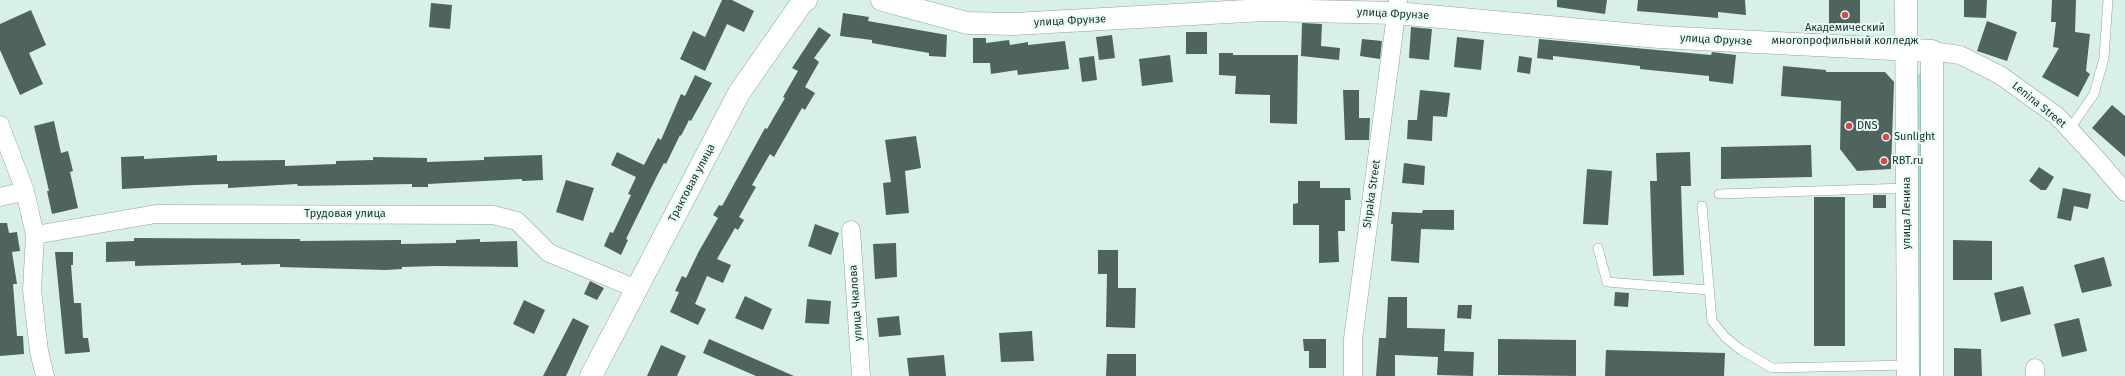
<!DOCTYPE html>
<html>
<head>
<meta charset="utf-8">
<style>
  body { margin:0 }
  canvas { display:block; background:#d9efea }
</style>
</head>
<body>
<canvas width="2125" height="376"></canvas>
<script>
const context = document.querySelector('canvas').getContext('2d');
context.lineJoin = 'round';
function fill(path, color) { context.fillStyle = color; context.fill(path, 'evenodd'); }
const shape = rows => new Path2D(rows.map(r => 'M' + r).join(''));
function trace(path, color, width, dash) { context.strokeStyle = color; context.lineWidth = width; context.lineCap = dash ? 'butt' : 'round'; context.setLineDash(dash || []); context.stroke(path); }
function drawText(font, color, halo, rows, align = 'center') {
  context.font = font + ' "Fira Sans",sans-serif'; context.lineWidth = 4; context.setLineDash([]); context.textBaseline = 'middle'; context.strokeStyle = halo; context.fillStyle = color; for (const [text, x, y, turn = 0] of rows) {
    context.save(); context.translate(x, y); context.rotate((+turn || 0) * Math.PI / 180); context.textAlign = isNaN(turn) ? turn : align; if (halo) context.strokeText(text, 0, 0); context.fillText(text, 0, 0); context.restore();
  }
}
const green = shape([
  [1917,74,1921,74,1925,376,1916,376]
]);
const building = shape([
  [722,0,732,0,754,11,744,32,727,24,705,71,680,59,693,31,705,37],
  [1557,0,1607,0,1605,14,1557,7],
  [1638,0,1745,0,1746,15,1718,12,1718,18,1637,11],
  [1829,0,1860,0,1860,29,1829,29],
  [1964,0,1987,0,1986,18,1964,17],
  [2052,0,2076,0,2075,32,2090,34,2086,71,2090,74,2078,97,2042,77,2059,48,2053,47,2056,22,2051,22],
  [431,3,452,5,450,29,429,27],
  [31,10,46,45,29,53,43,84,20,95,0,50,0,24],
  [843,13,869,17,868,21,947,35,946,57,929,56,929,53,872,43,872,40,840,36],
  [1987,21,2017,32,2007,61,1977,51],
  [1302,23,1322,24,1321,46,1340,48,1339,60,1301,56],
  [819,27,831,35,814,58,819,62,805,87,815,93,805,110,802,108,774,157,770,154,752,185,756,187,739,217,744,220,738,230,735,228,717,259,731,265,723,283,707,276,695,304,706,309,698,325,670,312,679,292,675,291,682,276,686,278,699,251,718,218,713,215,719,205,722,206,765,128,767,129,785,98,783,97,798,71,792,68],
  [1411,27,1432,29,1429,60,1409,58],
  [1186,32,1207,32,1207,54,1186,54],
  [1112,35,1115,58,1099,60,1096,37],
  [1457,37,1484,40,1481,70,1454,67],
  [973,38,986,38,986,43,1009,40,1010,45,1028,42,1028,45,1065,41,1069,69,1018,75,1017,70,991,74,990,63,973,63],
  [1362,39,1382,41,1380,59,1360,56],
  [1539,39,1711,55,1712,52,1736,55,1733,84,1709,81,1709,76,1640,69,1640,66,1553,56,1553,60,1537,58],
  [1219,53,1233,53,1233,55,1298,55,1297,124,1270,123,1270,95,1235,94,1236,76,1219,75],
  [1170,55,1173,82,1142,86,1139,59],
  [1094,56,1097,80,1082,82,1079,58],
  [1519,56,1532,58,1530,74,1517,72],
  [1783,66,1826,70,1826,72,1885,72,1894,82,1891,169,1857,171,1840,149,1841,101,1781,96],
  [695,75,712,83,691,121,689,120,681,136,680,135,666,164,664,163,657,176,626,239,628,240,621,255,604,246,610,232,613,233,631,195,628,194,636,177,611,165,617,152,644,165,658,138,661,140,681,94,685,96],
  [1343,90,1359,90,1359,118,1370,118,1369,140,1345,140],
  [1420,90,1450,93,1447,117,1433,116,1432,141,1407,139,1408,120,1417,120],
  [2112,105,2125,116,2125,157,2092,128],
  [54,121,61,153,68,151,73,171,70,172,78,208,52,214,47,191,49,191,34,126],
  [916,136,921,168,905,171,909,213,886,215,883,183,891,182,885,140],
  [1811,145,1812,177,1721,179,1721,147],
  [1690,152,1691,186,1681,186,1684,275,1653,276,1650,181,1657,181,1656,153],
  [217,155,217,161,285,160,285,166,336,164,336,161,373,160,373,157,427,158,427,162,484,160,484,157,542,155,543,180,522,181,522,179,428,184,428,187,412,187,412,184,298,186,297,184,228,188,228,184,194,185,122,189,121,157,144,156,144,159],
  [1404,163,1425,166,1424,185,1402,183],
  [2039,167,2054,177,2046,190,2041,190,2029,181],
  [1587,169,1612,171,1608,225,1583,224],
  [566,180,594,188,583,221,556,212],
  [1298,181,1320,181,1320,188,1350,188,1351,200,1345,200,1345,231,1338,231,1339,262,1319,263,1319,225,1293,225,1293,204,1298,203],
  [2063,188,2091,194,2088,209,2074,206,2071,221,2057,218],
  [1873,195,1886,195,1886,208,1873,208],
  [1814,197,1845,197,1845,346,1814,346],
  [1423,210,1454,210,1454,230,1421,229,1419,263,1391,261,1393,224,1391,224,1392,212,1422,213],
  [0,223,7,223,9,233,17,232,20,251,12,252,17,284,13,284,17,336,23,336,24,354,0,356],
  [815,224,839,233,831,255,808,246],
  [134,238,300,239,300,241,401,240,401,244,456,243,456,240,480,239,480,242,517,241,518,267,436,266,402,267,402,269,385,270,280,267,280,264,241,265,241,263,135,266,135,261,106,262,106,242,134,241],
  [1953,240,1992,241,1992,280,1953,280],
  [896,243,897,277,875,279,873,244],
  [1098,250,1118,250,1118,288,1136,288,1135,328,1106,327,1107,274,1098,274],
  [55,252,73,252,73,265,71,265,74,303,81,303,83,338,88,338,90,352,65,354],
  [2104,257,2112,286,2082,293,2074,265],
  [590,281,604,288,597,300,584,294],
  [2023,286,2031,314,2001,322,1994,293],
  [1615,292,1629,293,1628,307,1614,306],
  [745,296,772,309,763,330,735,318],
  [1388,297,1407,297,1407,328,1445,329,1444,351,1474,352,1473,376,1437,375,1438,357,1395,355,1395,376,1376,376,1379,338,1386,338],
  [807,299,831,301,829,324,805,323],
  [524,300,545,310,534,334,513,324],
  [1458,305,1472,305,1471,319,1457,318],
  [899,316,901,335,879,337,877,318],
  [573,318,589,326,566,376,543,376],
  [2079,318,2087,351,2062,357,2054,324],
  [1032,331,1034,361,1001,362,999,333],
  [709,339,794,376,756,376,703,353],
  [1303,339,1326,339,1326,368,1309,368,1309,351,1304,351],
  [1498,339,1576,340,1576,376,1498,375],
  [661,345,686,356,677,376,647,376],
  [1954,348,1981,349,1982,376,1954,376],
  [1606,350,1725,353,1724,376,1605,376],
  [1107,354,1136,354,1136,376,1106,376],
  [944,355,946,376,909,376,907,358]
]);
const lane = shape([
  [2069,130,2094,94,2104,58,2108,0],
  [1719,194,1907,188],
  [1702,206,1712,321,1725,337,1741,350,1772,368,1908,365],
  [1598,248,1607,282,1709,290]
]);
const street = shape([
  [1932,51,1960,55,2000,75,2057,116,2095,157,2125,192],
  [0,125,25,191,35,235,32,290,39,351,45,376],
  [0,197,25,191],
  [851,230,861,376],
  [35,235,156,214,493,215,517,221,549,253,637,289],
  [2035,368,2035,376],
  [1353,376,1353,339,1398,0]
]);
const secondary = shape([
  [882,0,967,23,1014,24,1264,10,1396,13,1659,37,1932,51,1932,376],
  [1906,0,1908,376],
  [591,376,739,93,801,4,806,0]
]);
const markers = [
  [1845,15,4,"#d64746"],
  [1849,126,4,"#d64746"],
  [1886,137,4,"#d64746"],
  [1884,161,4,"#d64746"]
];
const streetNames = [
  ["улица Фрунзе",1393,14,3],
  ["улица Фрунзе",1070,21,-3],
  ["улица Фрунзе",1716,40,3],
  ["Lenina Street",2039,105,39],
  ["Трактовая улица",692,183,-62],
  ["Shpaka Street",1372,194,-82],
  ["улица Ленина",1907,213,-90],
  ["Трудовая улица",345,214],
  ["улица Чкалова",856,303,-94]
];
const poiNames = [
  ["Академический",1845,28,"center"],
  ["многопрофильный колледж",1845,41,"center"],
  ["DNS",1857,126],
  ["Sunlight",1894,137],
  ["RBT.ru",1892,161]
];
fill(green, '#9ee1d4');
fill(building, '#50645f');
trace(lane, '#8fa4a0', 10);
trace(street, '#8fa4a0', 19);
trace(secondary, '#8fa4a0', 23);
trace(lane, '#fff', 9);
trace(street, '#fff', 18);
trace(secondary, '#fff', 22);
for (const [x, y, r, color] of markers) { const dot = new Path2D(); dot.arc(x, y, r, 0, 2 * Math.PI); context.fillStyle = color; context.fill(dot); trace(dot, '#e6fdf8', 1.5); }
drawText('11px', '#29312f', '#e6fdf8', streetNames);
drawText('11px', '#29312f', '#e6fdf8', poiNames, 'left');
</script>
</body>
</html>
